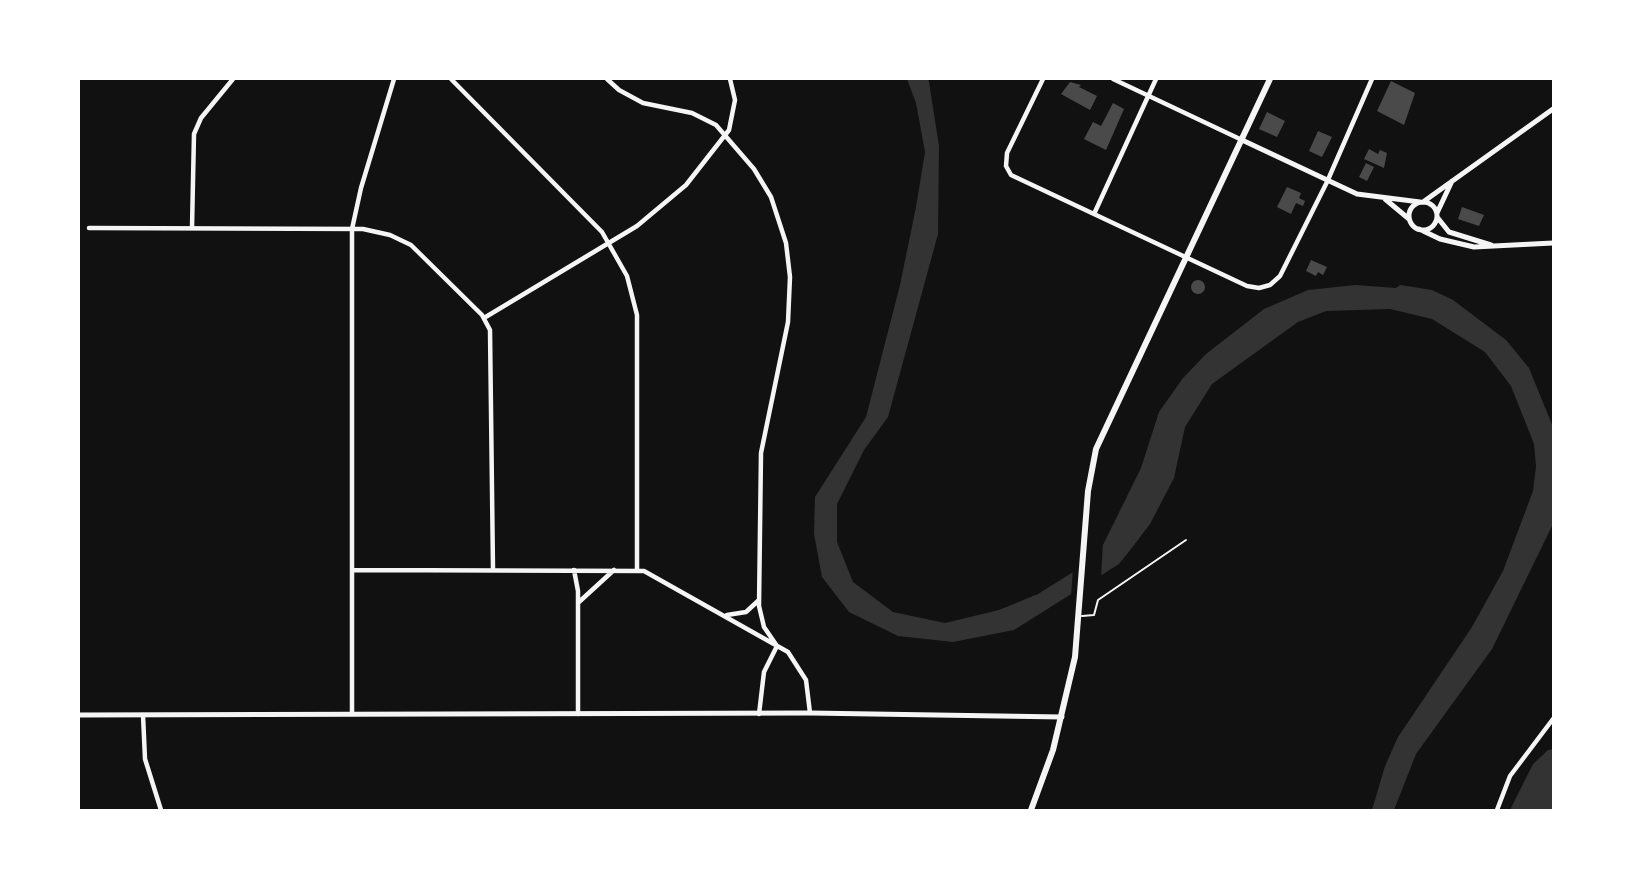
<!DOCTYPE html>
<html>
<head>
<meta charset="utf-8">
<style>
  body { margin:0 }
  #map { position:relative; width:1632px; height:889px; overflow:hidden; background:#111; font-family:Montserrat,sans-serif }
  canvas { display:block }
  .frame { position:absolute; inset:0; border:80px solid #fff; pointer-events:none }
</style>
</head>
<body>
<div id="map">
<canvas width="1632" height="889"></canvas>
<div class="frame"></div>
</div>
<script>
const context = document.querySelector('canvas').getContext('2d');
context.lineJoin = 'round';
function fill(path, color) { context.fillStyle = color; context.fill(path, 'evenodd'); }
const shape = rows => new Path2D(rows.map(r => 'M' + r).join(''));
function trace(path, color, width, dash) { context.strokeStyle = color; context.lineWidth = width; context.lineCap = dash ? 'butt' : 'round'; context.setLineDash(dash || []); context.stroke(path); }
const water = shape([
  [907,79,928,79,929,82,939,146,938,234,888,417,864,450,837,504,837,542,853,582,893,612,945,623,999,610,1038,594,1097,557,1141,468,1159,412,1183,378,1206,354,1264,309,1308,290,1355,285,1396,288,1400,285,1432,290,1453,300,1506,340,1529,368,1553,427,1553,524,1492,649,1416,754,1394,810,1372,810,1385,766,1398,737,1472,627,1503,571,1533,491,1536,466,1534,444,1511,386,1485,352,1432,319,1390,309,1326,311,1298,322,1212,384,1185,427,1174,478,1150,524,1131,549,1119,564,1014,630,953,642,898,636,849,612,822,577,814,534,815,497,866,417,900,285,916,207,925,152,916,103],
  [1553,749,1553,810,1510,810,1533,764,1548,750]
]);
const pier = shape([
  [1103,541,1101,579,1071,596,1073,568,1094,554]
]);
const building = shape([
  [1391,81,1415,93,1404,125,1377,111],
  [1070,82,1081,85,1079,87,1097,96,1090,110,1061,94],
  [1113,103,1124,109,1106,150,1084,139,1093,122,1101,126],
  [1267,112,1285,121,1277,137,1259,129],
  [1318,131,1332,137,1322,157,1309,151],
  [1369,149,1378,154,1380,150,1387,153,1384,168,1364,159],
  [1366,163,1374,167,1367,181,1359,177],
  [1287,187,1301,193,1299,198,1305,201,1303,206,1296,203,1291,214,1277,207],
  [1462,207,1484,215,1479,226,1458,219],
  [1311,260,1327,267,1323,275,1318,272,1316,276,1306,271],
  '1191 287a7 7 0 1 1 14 0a7 7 0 1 1-14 0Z'
]);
const service = shape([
  [1082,616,1094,615,1098,600,1186,540]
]);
const minor = shape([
  [451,79,602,232,627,276,637,315,637,570],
  [607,79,619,90,643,103,692,113,716,125,754,169,771,197,786,243,790,277,788,322,761,453,759,606,764,627,777,646,764,672,759,714],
  [1043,79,1007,153,1006,166,1011,175,1247,286,1259,288,1270,285,1280,276,1327,182,1372,79],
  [1113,79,1242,140],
  [1094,214,1156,79],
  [89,228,363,229,390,235,411,245,482,315,490,330,493,570],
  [192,228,194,134,201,118,233,79],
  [484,318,637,226,686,185,729,130,735,100,730,79],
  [354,570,644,571,788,652,806,680,810,713],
  [574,570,578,591,578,714],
  [579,602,614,570],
  [727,615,746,612,759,600],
  [352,714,352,229,361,188,394,79],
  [143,715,145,759,161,810],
  [1497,810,1510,776,1553,719]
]);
const tertiary = shape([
  [1242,140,1357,194,1420,202],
  [1385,199,1409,219],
  '1409 216a14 14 0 1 1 28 0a14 14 0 1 1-28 0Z',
  [1423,202,1553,109],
  [1437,213,1452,181],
  [1437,217,1449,232,1491,245],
  [1419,229,1440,239,1474,247,1553,243],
  [79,715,810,713,1062,717]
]);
const secondary = shape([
  [1031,810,1053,750,1075,657,1088,491,1096,449,1270,79]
]);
fill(water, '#333');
fill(pier, '#111');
fill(building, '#4a4a4a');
trace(service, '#f5f5f5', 2);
trace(minor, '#f5f5f5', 4.5);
trace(tertiary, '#f5f5f5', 5);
trace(secondary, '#f5f5f5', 6);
</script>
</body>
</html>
